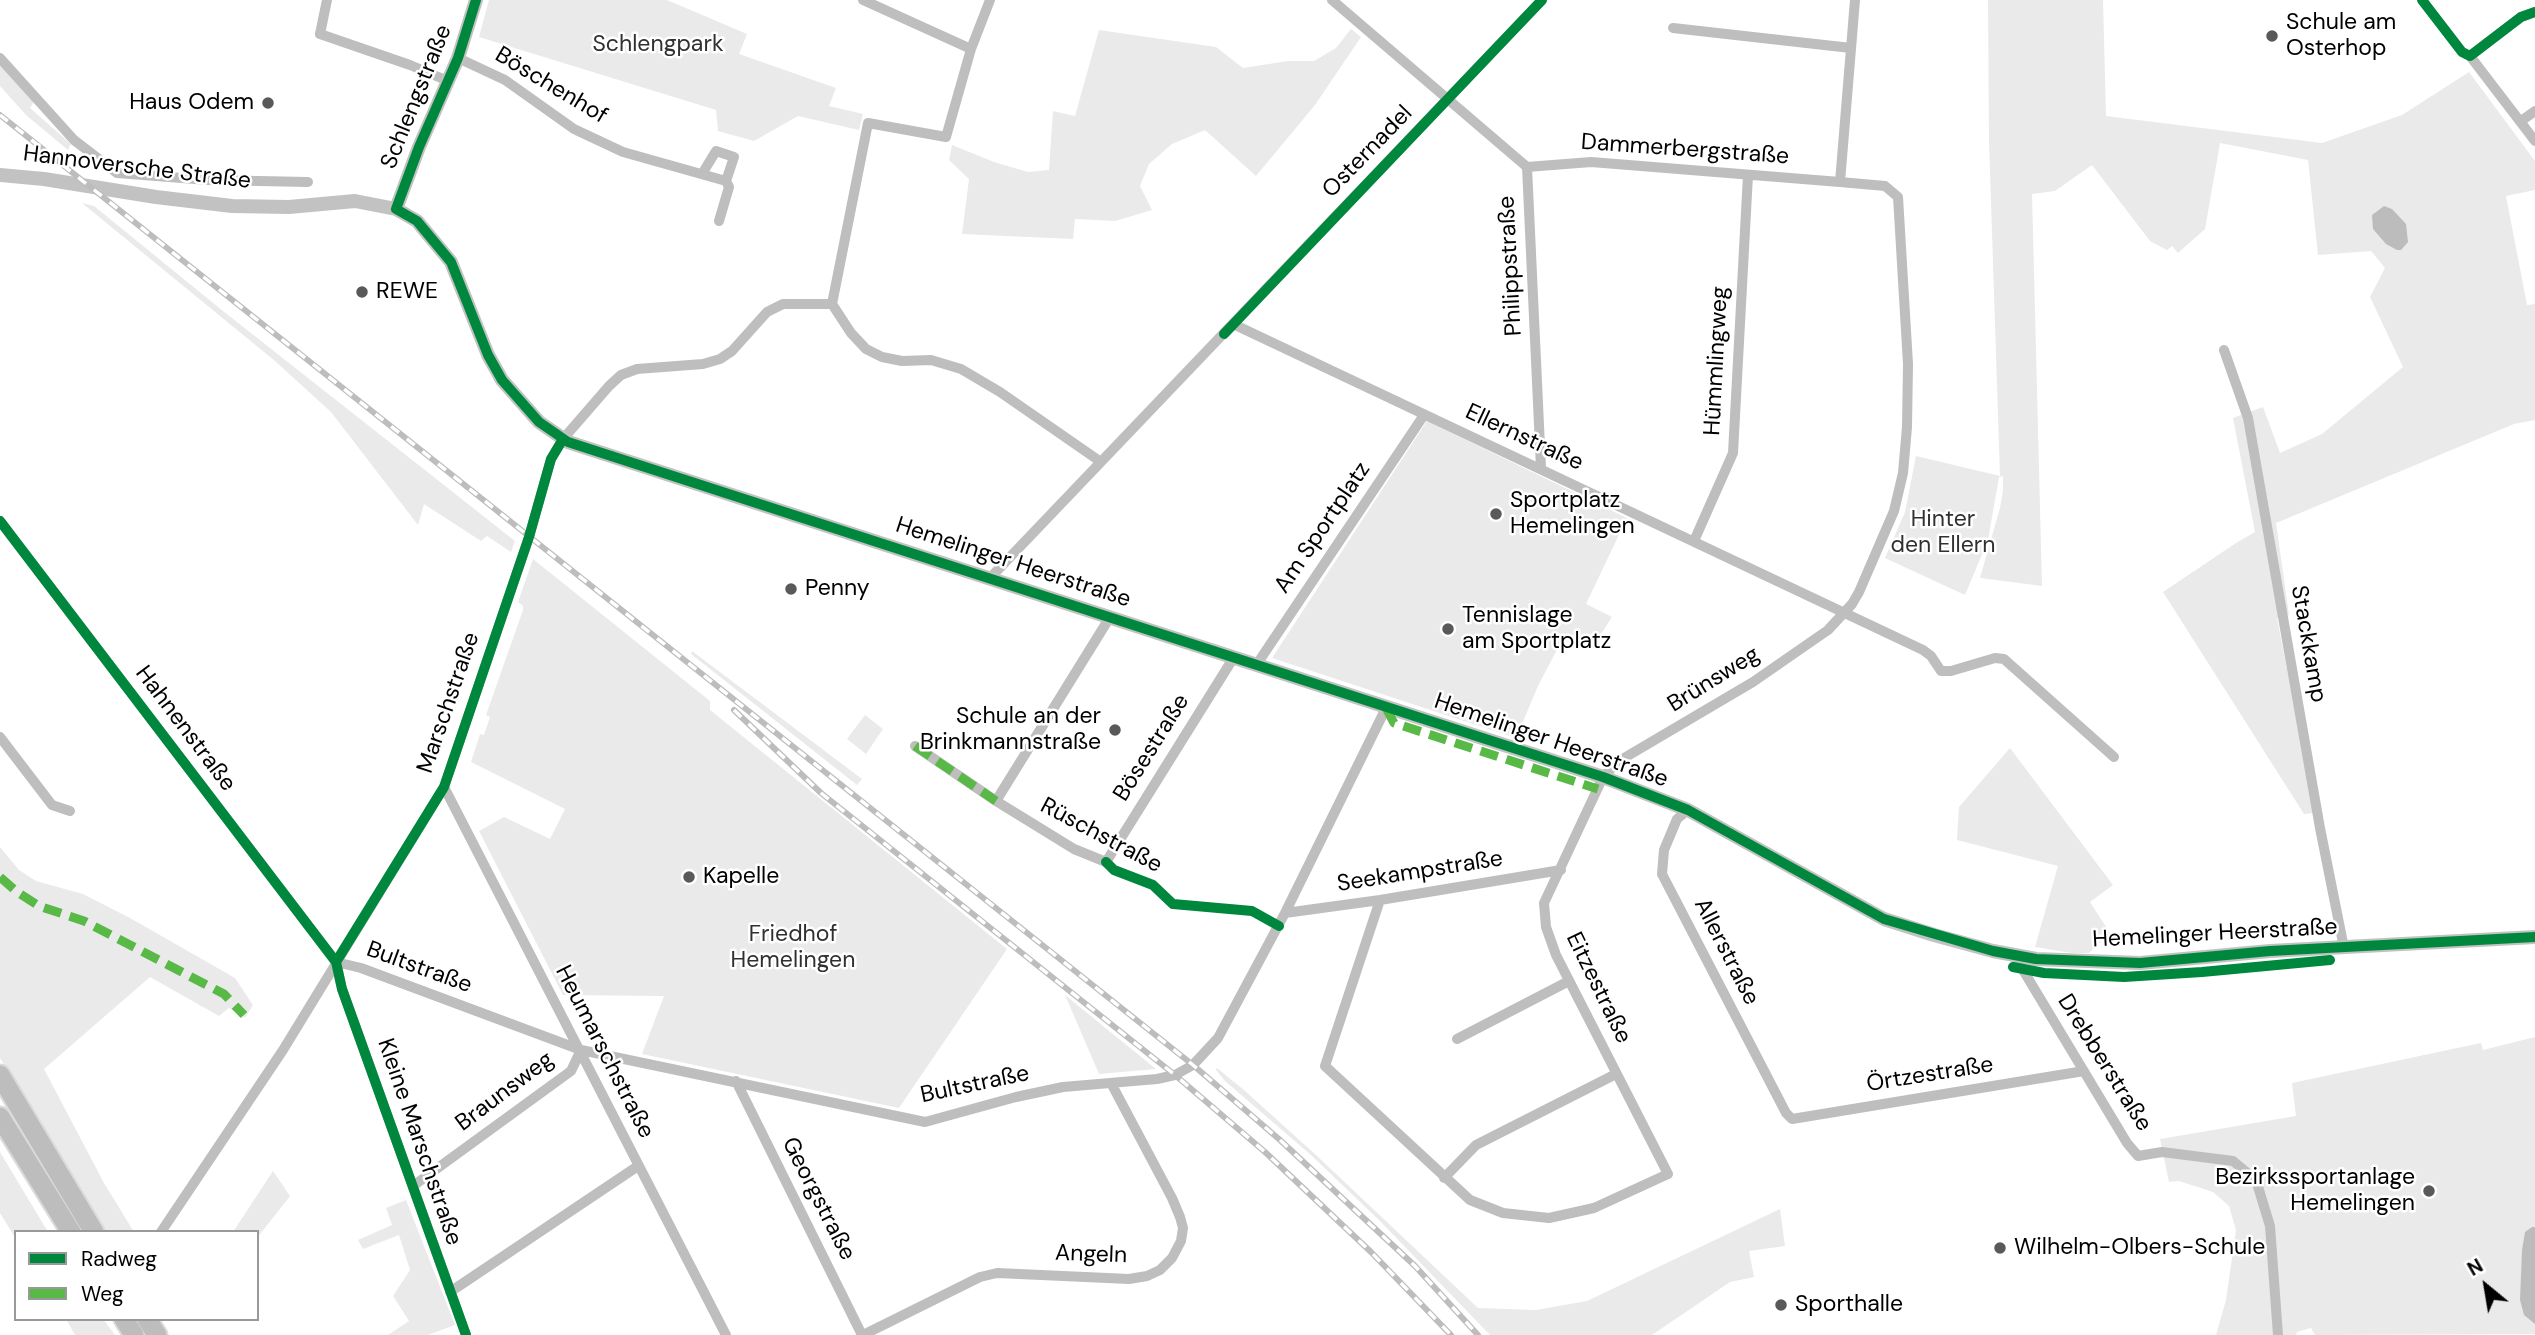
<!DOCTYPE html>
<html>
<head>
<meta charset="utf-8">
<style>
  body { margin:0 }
  #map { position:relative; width:2535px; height:1335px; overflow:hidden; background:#fff; font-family:"DM Sans",sans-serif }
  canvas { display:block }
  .legend { position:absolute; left:14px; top:1230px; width:245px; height:91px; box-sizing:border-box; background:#fff; border:2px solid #999; margin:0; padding:9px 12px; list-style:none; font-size:21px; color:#000 }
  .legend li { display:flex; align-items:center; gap:14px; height:35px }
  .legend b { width:35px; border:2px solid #999 }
  .north { position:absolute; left:2451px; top:1251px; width:70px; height:70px; -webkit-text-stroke:5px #fff; paint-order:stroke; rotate:330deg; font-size:19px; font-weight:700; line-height:28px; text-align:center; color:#000 }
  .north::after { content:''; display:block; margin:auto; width:24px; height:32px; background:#000; clip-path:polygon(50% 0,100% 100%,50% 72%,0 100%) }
</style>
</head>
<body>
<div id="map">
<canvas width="2535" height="1335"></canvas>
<ul class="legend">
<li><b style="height:9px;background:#00873e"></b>Radweg</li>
<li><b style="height:9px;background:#58b947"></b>Weg</li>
</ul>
<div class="north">N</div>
</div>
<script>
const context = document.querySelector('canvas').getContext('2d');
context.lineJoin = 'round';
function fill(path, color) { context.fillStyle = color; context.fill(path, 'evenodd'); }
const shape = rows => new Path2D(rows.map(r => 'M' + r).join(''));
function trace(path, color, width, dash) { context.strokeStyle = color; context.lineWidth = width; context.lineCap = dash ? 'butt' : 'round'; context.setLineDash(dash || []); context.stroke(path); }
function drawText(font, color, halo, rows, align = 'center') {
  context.font = font + ' "DM Sans",sans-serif'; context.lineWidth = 5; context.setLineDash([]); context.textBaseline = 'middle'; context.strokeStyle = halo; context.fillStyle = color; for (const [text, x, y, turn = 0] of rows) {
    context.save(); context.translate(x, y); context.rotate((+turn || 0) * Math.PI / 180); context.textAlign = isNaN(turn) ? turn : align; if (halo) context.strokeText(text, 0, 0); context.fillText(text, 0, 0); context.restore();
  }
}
const green = shape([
  [489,0,667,0,747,34,739,54,836,88,829,106,863,114,859,130,798,116,754,141,718,131,716,110,479,37],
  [1988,0,2103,0,2106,116,2322,143,2402,115,2469,72,2535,161,2535,190,2506,196,2527,305,2535,304,2535,420,2514,424,2276,523,2289,615,2277,618,2315,813,2304,814,2163,592,2236,543,2255,532,2233,418,2263,407,2280,453,2322,434,2403,367,2370,297,2385,268,2371,251,2318,255,2308,160,2220,143,2205,229,2178,253,2172,246,2167,250,2150,241,2092,165,2055,191,2032,194,2042,586,1980,578,2000,508,2003,491,2003,476,1999,477,1988,540,1965,595,1885,558,1905,512,1916,456,2000,476,1989,141],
  [1351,29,1361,37,1315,105,1256,176,1205,130,1172,144,1149,164,1140,186,1152,210,1115,221,1075,219,1073,239,962,234,969,179,949,160,952,145,994,162,1028,172,1049,170,1053,111,1075,116,1099,30,1216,47,1243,68,1288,61,1314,61,1336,48],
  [0,63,34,102,30,108,71,144,68,150,26,115,0,86],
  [82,203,94,206,223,311,515,541,511,552,487,536,481,541,424,504,418,525,331,412,275,361],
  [1427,421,1627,518,1586,604,1612,617,1592,648,1562,640,1538,686,1516,738,1272,658],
  [533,559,710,701,710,710,1007,949,899,1108,642,1054,664,996,563,995,479,831,504,817,550,839,565,809,471,762,480,734,484,735,490,717,486,715,523,610,523,606,518,602],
  [692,651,862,779,857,785,691,654],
  [865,715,883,729,866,754,847,739],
  [2010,748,2113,885,2090,902,2110,933,2089,953,2072,953,2035,947,2058,866,1957,840,1959,807],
  [0,847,19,870,36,881,83,894,130,918,235,978,253,1005,245,1018,229,1008,219,1016,150,977,44,1069,104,1183,134,1232,106,1232,0,1058],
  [1065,995,1156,1069,1099,1074],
  [2535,1037,2535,1334,2315,1335,2311,1328,2297,1332,2296,1335,2216,1335,2226,1300,2236,1230,2229,1206,2213,1192,2179,1181,2169,1182,2160,1139,2296,1116,2292,1083,2481,1043,2483,1050],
  [1217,1068,1244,1090,1317,1156,1478,1308,1536,1310,1587,1301,1780,1209,1785,1246,1749,1251,1754,1277,1730,1282,1652,1335,1490,1335,1380,1221,1311,1155,1225,1081,1216,1070],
  [0,1152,48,1232,16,1232,16,1239,0,1213],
  [273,1171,290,1196,257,1238,257,1232,233,1232],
  [406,1200,455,1325,428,1335,388,1335,409,1321,393,1296,410,1270,399,1235,363,1249,358,1240,392,1225,386,1208],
  [66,1319,103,1319,115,1335,75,1335]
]);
const water = shape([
  [2384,206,2392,209,2406,224,2408,242,2401,250,2397,250,2386,244,2373,229,2372,215],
  [2532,1227,2535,1227,2535,1324,2524,1315,2520,1300,2522,1250,2525,1232]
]);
const street = shape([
  [327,0,320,34,410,65,448,81],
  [863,0,971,49],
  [1332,0,1527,167,1541,468],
  [2535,12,2521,17,2470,56,2535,141],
  [1673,28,1851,48],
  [0,58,74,140,117,173,208,180,308,182],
  [458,58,505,80,574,129,623,152,726,181,734,157,716,151,702,174],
  [2521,121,2535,111],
  [1527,167,1591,162,1840,182],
  [719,221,729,187,726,181],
  [832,304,868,123,946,137,971,49,990,0],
  [832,304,851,333,866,349,882,357,902,361,931,360,961,369,1000,392,1101,462],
  [1233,324,1923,650,1931,656,1941,671,1951,671,1995,658,2004,659,2114,757],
  [2224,350,2248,418,2320,828,2344,948],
  [0,521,336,962,342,989,466,1335],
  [1694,541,1733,453,1748,175],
  [991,577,1542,0],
  [1257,664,1424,415],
  [0,737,52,805,70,811],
  [915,746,996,801,1074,849,1106,862,1234,657],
  [444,787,726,1335],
  [996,801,1110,617],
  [1688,810,1677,819,1664,850,1662,874,1786,1113,1792,1119,2084,1071],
  [1380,900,1325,1066,1470,1200,1503,1213,1549,1218,1594,1208,1668,1174,1556,955,1546,927,1544,903,1603,777,1619,761,1753,682,1828,630,1852,604,1859,592,1894,511,1903,473,1907,427,1908,364,1898,197,1885,186,1840,182,1855,0],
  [1285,913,1380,900,1561,870],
  [2014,955,2127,1143,2138,1156,2162,1152,2233,1161,2256,1180,2270,1226,2278,1335],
  [336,962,361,968,581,1050,925,1122,1016,1097,1063,1087,1157,1079,1175,1075,1193,1065,1218,1038,1285,913,1386,708],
  [1457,1039,1569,981],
  [736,1081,862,1335],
  [1444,1178,1476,1145,1616,1074],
  [413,1186,571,1071,581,1050],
  [161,1232,283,1050,444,787,529,537,551,459,563,439,609,386,621,375,637,369,703,364,720,359,732,351,767,312,783,304,832,304],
  [450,1292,638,1166],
  [863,1335,980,1277,997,1273,1129,1279,1147,1276,1160,1270,1172,1258,1181,1241,1183,1228,1180,1217,1172,1198,1111,1083]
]);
const secondary = shape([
  [0,175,44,179,156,197,232,206,289,207,355,201,396,209,417,221,451,262,488,355,502,380,539,422,568,442,1603,777,1688,810,1884,919,1934,935,1993,951,2036,959,2140,963,2270,951,2535,937],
  [396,209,419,147,458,58,476,0]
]);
const highway = shape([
  [0,1075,94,1232],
  [0,1117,71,1232],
  [124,1319,134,1335],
  [147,1319,157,1335]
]);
const rail = shape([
  [0,115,1193,1065,1280,1140,1415,1266,1478,1335],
  [734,710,821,793,1175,1075,1265,1152,1371,1252,1451,1335]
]);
const quiet = shape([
  [1386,708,1394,723,1598,789],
  [915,746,996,801],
  [0,877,17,892,39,906,84,921,224,994,244,1015]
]);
const cycleway = shape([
  [476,0,458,58,419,147,396,209,417,221,451,262,488,355,502,380,539,422,568,442,1603,777,1688,810,1884,919,1993,951,2036,959,2140,963,2270,951,2535,937],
  [2422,0,2462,52,2470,56,2521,17,2535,12],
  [1224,334,1542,0],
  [0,521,336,962,342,989,466,1335],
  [1106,862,1114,870,1153,885,1173,904,1252,911,1279,926],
  [336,962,444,787,529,537,551,459,563,439],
  [2013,967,2044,973,2124,977,2202,972,2330,960]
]);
const markers = [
  [2272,36,7,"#595959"],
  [268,103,7,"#595959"],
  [362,292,7,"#595959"],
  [1496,514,7,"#595959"],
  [791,589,7,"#595959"],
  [1448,629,7,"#595959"],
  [1115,730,7,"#595959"],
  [689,877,7,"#595959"],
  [2429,1191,7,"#595959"],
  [2000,1248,7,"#595959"],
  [1781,1305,7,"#595959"]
];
const poiNames = [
  ["Schule am",2286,23],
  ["Osterhop",2286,49],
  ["Haus Odem",254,103,"right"],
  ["REWE",376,292],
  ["Sportplatz",1510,501],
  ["Hemelingen",1510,527],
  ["Penny",805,589],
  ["Tennislage",1462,616],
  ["am Sportplatz",1462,642],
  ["Schule an der",1101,717,"right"],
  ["Brinkmannstraße",1101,743,"right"],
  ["Kapelle",703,877],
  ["Bezirkssportanlage",2415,1178,"right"],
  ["Hemelingen",2415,1204,"right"],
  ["Wilhelm-Olbers-Schule",2014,1248],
  ["Sporthalle",1795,1305]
];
const parkNames = [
  ["Schlengpark",658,45],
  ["Hinter",1943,520],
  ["den Ellern",1943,546],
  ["Friedhof",793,935],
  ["Hemelingen",793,961]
];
const streetNames = [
  ["Böschenhof",551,86,31],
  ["Schlengstraße",417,97,-68],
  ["Dammerbergstraße",1685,150,4],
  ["Osternadel",1368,152,-46],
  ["Hannoversche Straße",137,168,7],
  ["Philippstraße",1511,266,-93],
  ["Hümmlingweg",1717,361,-87],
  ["Ellernstraße",1524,438,25],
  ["Am Sportplatz",1323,528,-56],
  ["Hemelinger Heerstraße",1013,563,18],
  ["Stackkamp",2308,644,80],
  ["Brünsweg",1714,680,-32],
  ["Marschstraße",449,703,-71],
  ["Hahnenstraße",185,729,53],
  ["Hemelinger Heerstraße",1551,741,19],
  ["Bösestraße",1152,748,-58],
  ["Rüschstraße",1101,836,28],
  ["Seekampstraße",1420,872,-9],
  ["Hemelinger Heerstraße",2215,934,-3],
  ["Allerstraße",1726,952,63],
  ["Bultstraße",419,968,20],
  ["Eitzestraße",1598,988,64],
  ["Heumarschstraße",604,1052,63],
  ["Drebberstraße",2104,1063,58],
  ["Örtzestraße",1930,1075,-9],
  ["Bultstraße",975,1085,-12],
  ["Braunsweg",505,1092,-37],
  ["Kleine Marschstraße",419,1142,71],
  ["Georgstraße",818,1199,63],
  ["Angeln",1091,1255,2]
];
fill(green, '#eaeaea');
fill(water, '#bcbcbc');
trace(highway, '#dbdbdb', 23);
trace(street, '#bebebe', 10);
trace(secondary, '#c2c2c2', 14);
trace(highway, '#bdbdbd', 19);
trace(rail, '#bdbdbd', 6);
trace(rail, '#fff', 3.5, [10]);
trace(quiet, '#58b947', 9, [18, 9]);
trace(cycleway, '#00873e', 10);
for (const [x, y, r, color] of markers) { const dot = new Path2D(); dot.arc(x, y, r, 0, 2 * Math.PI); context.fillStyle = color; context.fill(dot); trace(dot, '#fff', 2.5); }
drawText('23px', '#000', '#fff', poiNames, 'left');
drawText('23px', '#303030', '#fff', parkNames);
drawText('23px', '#000', '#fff', streetNames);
</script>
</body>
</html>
